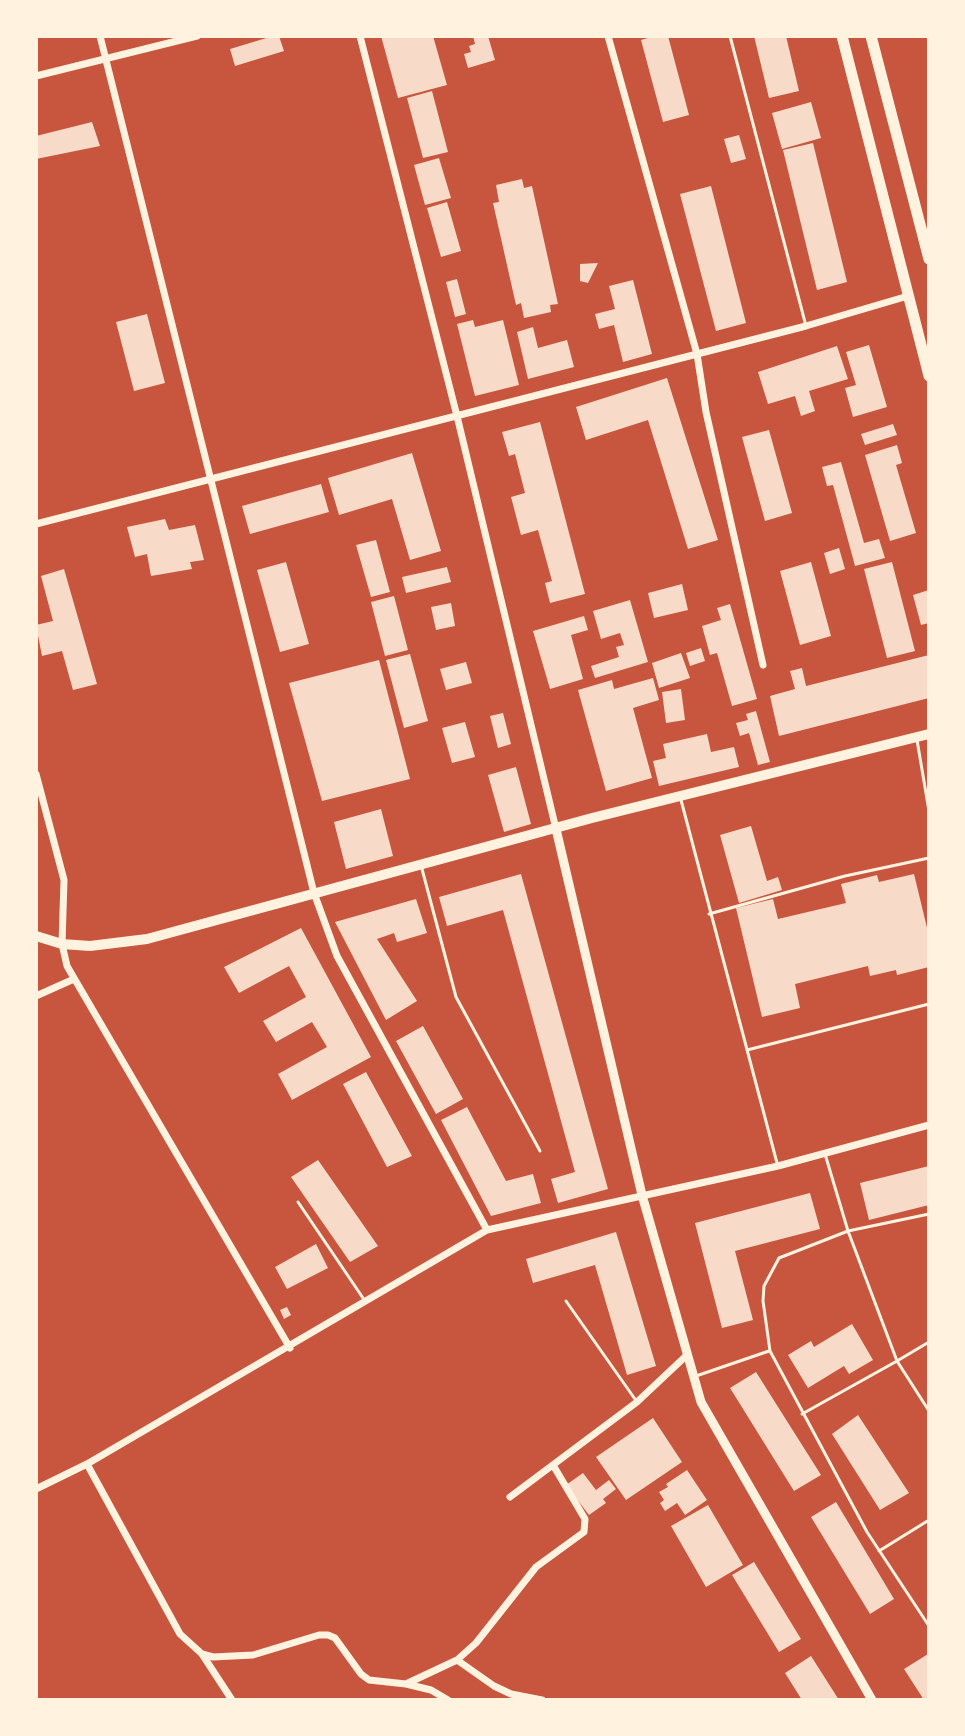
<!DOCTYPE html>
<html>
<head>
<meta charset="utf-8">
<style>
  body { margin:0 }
  #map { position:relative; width:965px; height:1736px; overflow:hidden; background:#c8553d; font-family:Raleway,sans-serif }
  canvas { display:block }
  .frame { position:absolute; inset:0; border:38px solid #fff3e0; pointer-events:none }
</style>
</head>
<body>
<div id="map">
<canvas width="965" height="1736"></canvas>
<div class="frame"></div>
</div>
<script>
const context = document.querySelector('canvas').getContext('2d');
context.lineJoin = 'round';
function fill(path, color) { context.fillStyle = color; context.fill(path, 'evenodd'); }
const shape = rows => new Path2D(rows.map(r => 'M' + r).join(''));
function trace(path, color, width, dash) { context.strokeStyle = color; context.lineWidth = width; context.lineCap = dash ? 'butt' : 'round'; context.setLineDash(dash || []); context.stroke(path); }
const building = shape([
  [273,36,279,36,284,51,235,66,230,49],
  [381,36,433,36,447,85,398,98],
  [473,36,488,36,495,60,468,68,464,54,471,52,469,46,475,44],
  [655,36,668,36,689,115,663,122,641,40],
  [754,36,786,36,799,91,769,98],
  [432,91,448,152,423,158,407,98],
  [811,102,821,138,782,149,772,113],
  [92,122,100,146,36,159,36,136],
  [739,135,746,159,731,163,724,139],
  [813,143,847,282,817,290,783,150],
  [439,158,451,198,425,205,414,165],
  [522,179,524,188,532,186,558,304,550,305,551,312,524,318,521,303,516,305,493,203,499,202,496,185],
  [711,186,746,323,716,331,680,194],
  [447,202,461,251,441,257,427,208],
  [598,263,588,283,580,281,580,264],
  [457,279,466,314,455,317,446,282],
  [633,280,652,354,623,362,614,325,599,329,595,314,615,309,609,286],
  [147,314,165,383,134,391,116,322],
  [473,320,475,327,503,320,519,385,475,396,457,324],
  [533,327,538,348,567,340,574,367,528,379,517,332],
  [869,345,887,407,853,417,845,388,856,385,846,352],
  [837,346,848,379,809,391,815,411,801,416,795,396,768,404,758,372],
  [667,378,718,540,688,549,648,420,586,440,576,407],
  [540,422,585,594,550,603,545,583,552,581,538,530,521,535,511,497,525,493,515,454,509,456,502,432],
  [893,424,897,435,865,445,861,434],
  [769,430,792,513,765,521,742,437],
  [897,445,902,463,896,465,916,533,890,541,865,455],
  [412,453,441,551,410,560,392,499,339,515,328,478],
  [841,462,864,543,879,539,885,558,855,566,833,485,827,486,822,467],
  [321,484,329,512,250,534,242,506],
  [165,519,169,530,195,525,204,560,190,562,192,569,151,576,147,554,135,557,127,527],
  [376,540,390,592,371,597,356,545],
  [839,548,845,569,830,574,824,553],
  [286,562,309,644,280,652,257,570],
  [811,562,831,636,800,645,780,571],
  [892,562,915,651,887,658,864,569],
  [447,567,451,582,406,593,402,577],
  [64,569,97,684,73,690,62,651,42,656,36,625,53,621,41,576],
  [682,584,688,610,654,618,648,593],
  [929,590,929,623,921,625,913,595],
  [394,596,408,650,385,656,371,602],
  [630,600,648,662,595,678,591,666,619,657,616,647,624,645,620,633,601,639,593,611],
  [451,603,455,626,436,630,431,607],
  [730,604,757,699,732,706,717,653,710,655,702,626,721,620,717,608],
  [584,616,588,630,571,635,583,679,550,689,533,631],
  [701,648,705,661,690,666,686,653],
  [681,653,690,678,659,688,652,663],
  [410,654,428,721,404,728,386,660],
  [929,655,929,698,779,736,770,696,795,689,790,671,802,668,806,686],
  [379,660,410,779,322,801,289,683],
  [466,662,472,683,446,690,440,669],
  [653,678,659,700,633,708,652,778,606,791,578,690,612,680,614,689],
  [681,689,685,720,666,723,662,692],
  [756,711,770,762,758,765,749,733,740,736,736,723,748,720,746,714],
  [503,713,511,744,498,748,490,716],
  [465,722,475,757,452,763,442,728],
  [707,734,711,752,734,747,739,767,659,786,653,761,666,758,663,744],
  [516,767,531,824,504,832,488,775],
  [381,809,393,856,346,869,334,822],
  [751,826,767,881,778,877,782,890,739,903,720,835],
  [521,874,608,1189,558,1203,551,1179,575,1172,503,910,447,926,439,897],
  [914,874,929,936,929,967,897,975,896,970,870,976,868,966,795,984,800,1008,762,1017,736,908,773,899,778,919,846,903,841,884,877,875,879,882],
  [416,899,427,933,397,942,394,933,377,939,417,1001,386,1020,335,922],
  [301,928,371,1057,292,1100,278,1074,327,1047,312,1022,276,1042,263,1021,306,997,289,966,239,993,224,967],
  [423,1026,463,1099,436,1114,396,1041],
  [366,1072,412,1156,387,1167,343,1084],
  [467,1107,506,1181,533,1174,541,1203,491,1216,441,1120],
  [318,1160,378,1246,350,1262,291,1177],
  [929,1166,929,1205,869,1220,860,1183],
  [810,1193,820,1229,735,1251,753,1320,722,1328,695,1223],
  [616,1232,656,1366,627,1375,595,1265,533,1283,526,1259],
  [316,1244,328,1268,287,1289,275,1267],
  [287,1307,291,1315,284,1319,280,1310],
  [852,1324,873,1360,849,1374,844,1366,808,1388,788,1355,811,1341,814,1347],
  [756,1372,821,1475,794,1491,730,1388],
  [858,1415,909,1493,880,1510,832,1434],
  [653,1418,682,1462,626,1500,596,1457],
  [687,1470,707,1500,685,1515,677,1503,665,1511,660,1503,664,1500,659,1492,668,1487,666,1484],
  [583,1473,596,1490,609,1480,616,1489,603,1499,606,1503,589,1515,566,1485],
  [836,1502,894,1599,870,1614,811,1517],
  [708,1505,743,1565,706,1587,671,1526],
  [754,1562,801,1639,779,1652,732,1575],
  [928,1654,929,1700,924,1700,904,1669],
  [811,1656,839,1700,802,1700,785,1673]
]);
const service = shape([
  [730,36,806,326],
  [917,740,929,811],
  [681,800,777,1163],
  [422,869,456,997,540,1151],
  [709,914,845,876,929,858],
  [747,1050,929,1004],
  [298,1202,365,1301],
  [929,1214,848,1231,779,1258,764,1286,763,1301,770,1351,867,1532,929,1626],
  [566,1301,637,1402],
  [929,1342,897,1361,929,1411],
  [696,1376,769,1351],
  [802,1414,897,1361,848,1231,825,1154],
  [879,1551,929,1520]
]);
const minor = shape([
  [100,36,314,893,337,956,487,1230],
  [360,36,457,416,556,829],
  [608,36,697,354,706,412,763,665],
  [36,76,197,36],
  [36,524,806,326,908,296],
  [36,774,64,880,62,944,67,966,290,1348],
  [36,996,74,979],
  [87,1464,180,1634,202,1654,213,1657,253,1655,319,1635,328,1635,335,1638,361,1674,369,1680,406,1684,431,1690,448,1700],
  [36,1489,87,1464,487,1230,778,1166,929,1125],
  [510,1497,637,1402,687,1355],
  [202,1654,232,1700],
  [457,1660,494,1686,511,1694,542,1700],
  [408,1683,457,1660,476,1643,536,1567,584,1532,585,1519,553,1465]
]);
const tertiary = shape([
  [556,829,642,1195,701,1402,872,1700]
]);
const secondary = shape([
  [36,936,62,944,90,946,147,939,592,818,929,734]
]);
const trunk = shape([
  [842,36,929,376],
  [871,36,929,259]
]);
fill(building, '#f7dbc8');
trace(service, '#fff3e0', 3);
trace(minor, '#fff3e0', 7);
trace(tertiary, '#fff3e0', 9);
trace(secondary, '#fff3e0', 10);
trace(trunk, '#fff3e0', 11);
</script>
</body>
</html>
